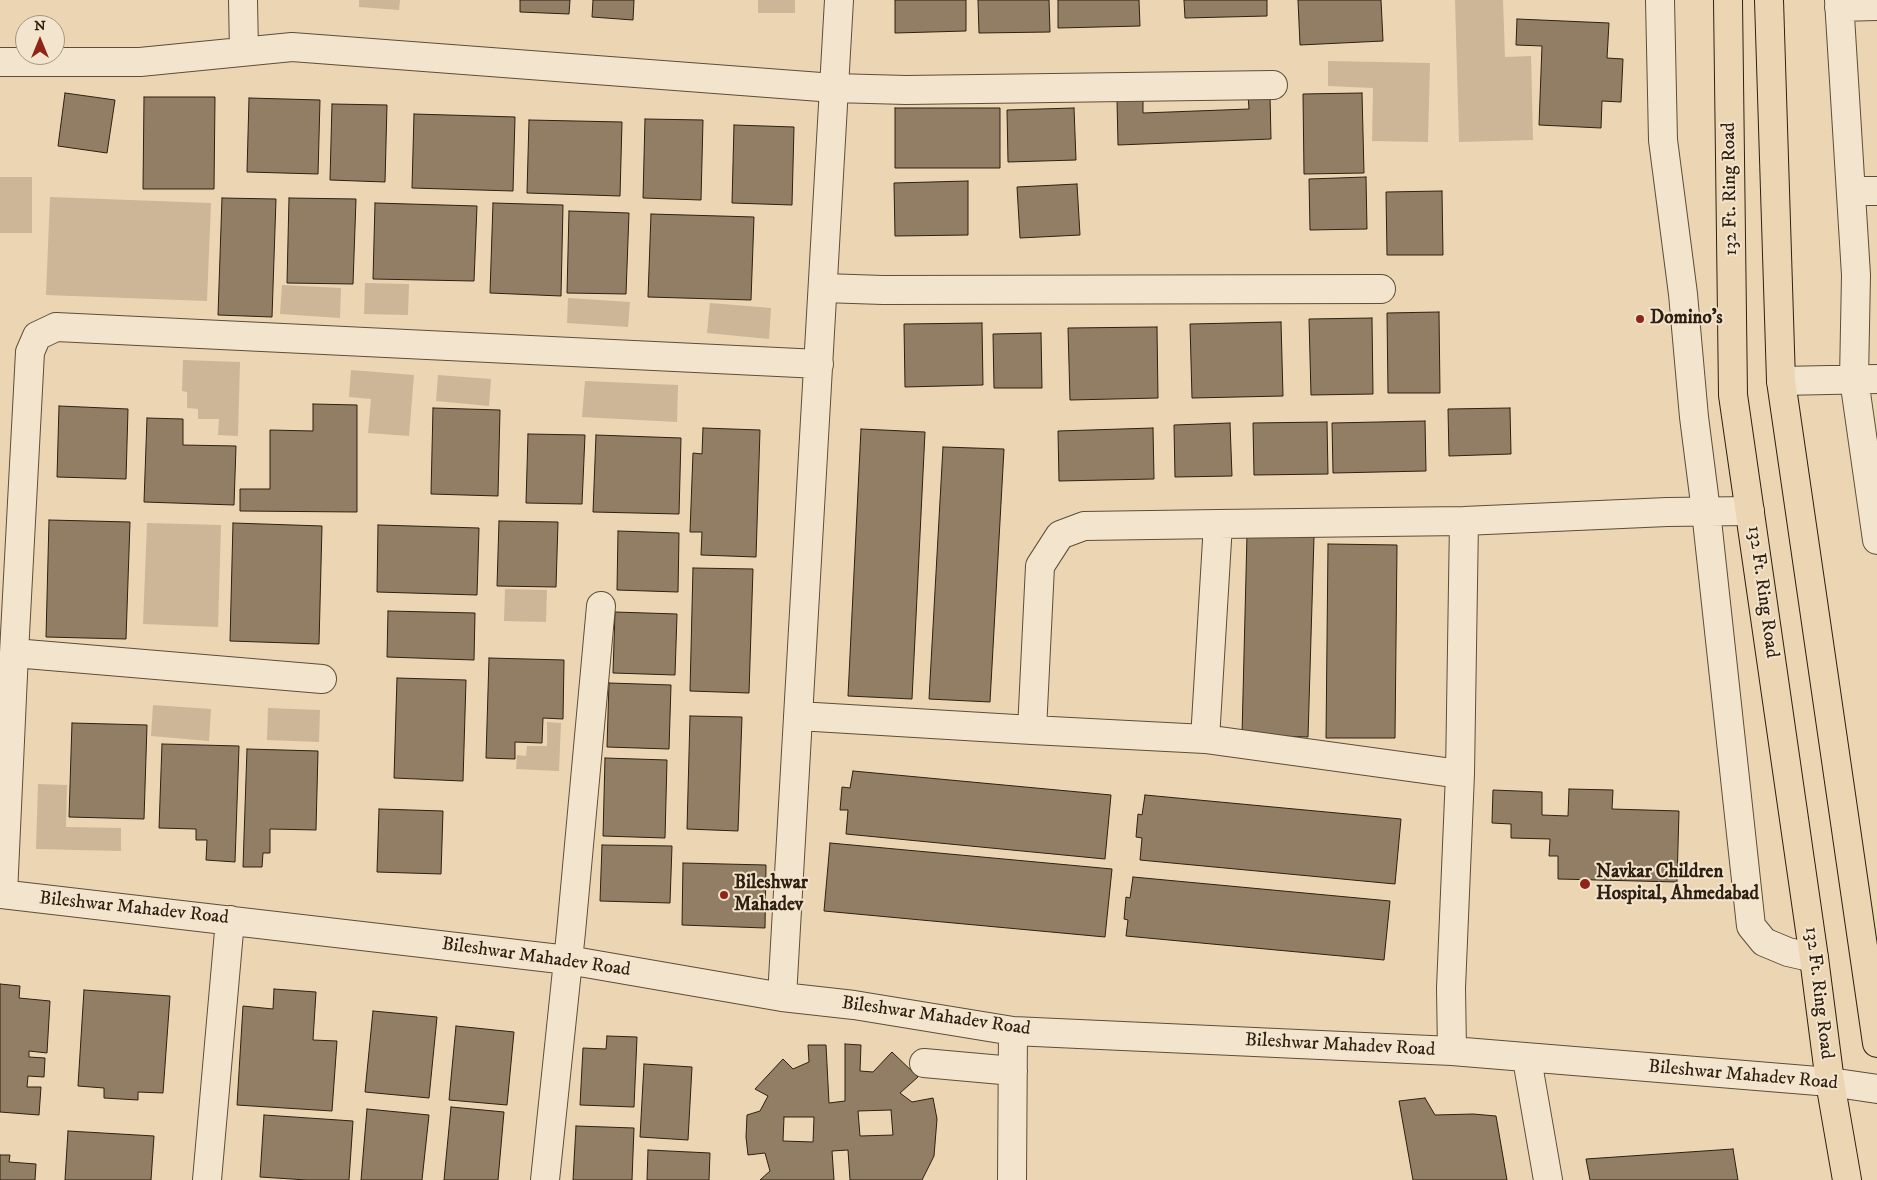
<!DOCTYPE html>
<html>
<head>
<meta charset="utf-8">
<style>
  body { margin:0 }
  #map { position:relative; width:1877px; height:1180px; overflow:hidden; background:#ecd5b2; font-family:"IM FELL DW Pica",serif }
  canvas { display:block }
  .north { position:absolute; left:15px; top:15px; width:50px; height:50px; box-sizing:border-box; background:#f3e4cd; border:1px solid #a49682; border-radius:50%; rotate:0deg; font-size:14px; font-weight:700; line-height:20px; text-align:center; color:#2e2011 }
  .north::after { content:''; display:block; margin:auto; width:18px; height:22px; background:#8f2418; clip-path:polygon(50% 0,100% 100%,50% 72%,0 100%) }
</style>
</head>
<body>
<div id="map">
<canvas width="1877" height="1180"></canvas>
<div class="north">N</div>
</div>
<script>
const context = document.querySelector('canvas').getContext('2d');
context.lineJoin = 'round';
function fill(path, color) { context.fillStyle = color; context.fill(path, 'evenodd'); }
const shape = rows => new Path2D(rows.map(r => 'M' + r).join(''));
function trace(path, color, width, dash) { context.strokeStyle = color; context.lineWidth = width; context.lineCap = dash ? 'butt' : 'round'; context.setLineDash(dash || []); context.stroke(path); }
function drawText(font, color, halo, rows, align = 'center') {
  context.font = font + ' "IM FELL DW Pica",serif'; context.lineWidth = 4; context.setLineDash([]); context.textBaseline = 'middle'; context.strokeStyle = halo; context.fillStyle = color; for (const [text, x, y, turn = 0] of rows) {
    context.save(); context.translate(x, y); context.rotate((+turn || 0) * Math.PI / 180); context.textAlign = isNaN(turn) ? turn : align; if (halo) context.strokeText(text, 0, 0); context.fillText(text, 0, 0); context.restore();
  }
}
const green = shape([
  [359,0,400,0,399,10,359,7],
  [758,0,795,0,795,13,758,13],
  [1455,0,1503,0,1505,57,1531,56,1533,140,1459,142],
  [1328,61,1430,63,1428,142,1372,141,1373,88,1328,86],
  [0,177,32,177,32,233,0,233],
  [50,197,211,203,207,301,46,295],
  [365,283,409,284,408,315,364,314],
  [282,285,341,288,340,318,280,314],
  [568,298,630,302,628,327,567,323],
  [710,303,771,308,769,339,707,333],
  [183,360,240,362,238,436,218,435,219,419,198,419,198,409,187,408,187,392,182,391],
  [351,370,414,375,409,436,368,433,371,399,349,397],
  [438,375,491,379,489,406,436,401],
  [585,381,678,385,677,422,582,417],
  [147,523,221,525,218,627,143,624],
  [505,589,547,590,546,622,504,621],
  [153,705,211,709,209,741,151,736],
  [268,708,320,710,319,742,267,740],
  [547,722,561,723,559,771,516,769,517,755,526,756,527,746,547,746],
  [38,784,67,785,66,827,121,828,121,851,36,849]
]);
const building = shape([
  [520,0,570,0,569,14,520,12,520,0],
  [593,0,634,0,633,20,592,17,593,0],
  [895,0,966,0,966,31,895,33,895,0],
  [978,0,1049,0,1050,32,979,33,978,0],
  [1058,0,1139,0,1140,26,1058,28,1058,0],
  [1184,0,1267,0,1267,16,1185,18,1184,0],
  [1298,0,1381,0,1383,41,1300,45,1298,0],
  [1517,19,1609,23,1607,58,1623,59,1621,102,1602,101,1601,128,1539,125,1542,46,1516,45,1517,19],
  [65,93,115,100,107,153,58,146,65,93],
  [1362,93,1364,173,1304,174,1303,94,1362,93],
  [1248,95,1270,95,1271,139,1118,145,1117,100,1143,99,1143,113,1249,109,1248,95],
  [144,97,215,97,214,189,143,189,144,97],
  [249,98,320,100,318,174,247,172,249,98],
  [332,104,387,105,385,182,330,180,332,104],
  [895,108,1000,108,1000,168,895,168,895,108],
  [1074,108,1076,160,1008,162,1007,110,1074,108],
  [414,114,515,117,513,191,412,188,414,114],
  [645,119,703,120,701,200,643,198,645,119],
  [529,120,622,122,620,196,527,193,529,120],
  [734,125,794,127,792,205,732,203,734,125],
  [1366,177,1367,229,1310,230,1309,179,1366,177],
  [968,181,968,235,895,236,894,183,968,181],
  [1077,184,1080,235,1020,238,1017,187,1077,184],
  [1442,191,1443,255,1387,255,1386,192,1442,191],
  [222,198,276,199,272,317,218,315,222,198],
  [289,198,356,199,353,284,287,283,289,198],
  [375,203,477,206,474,281,373,279,375,203],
  [493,203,563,205,561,296,490,293,493,203],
  [569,211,629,213,626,294,567,293,569,211],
  [651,214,754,217,751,300,648,297,651,214],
  [1439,312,1440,393,1388,393,1387,313,1439,312],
  [1372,318,1373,394,1311,395,1309,319,1372,318],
  [1281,322,1283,396,1192,398,1190,324,1281,322],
  [982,323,983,385,905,387,904,324,982,323],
  [1157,327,1158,398,1070,400,1068,328,1157,327],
  [1041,333,1042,388,994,388,993,334,1041,333],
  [313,404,357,405,357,512,240,511,240,489,270,489,270,430,313,431,313,404],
  [59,406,128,409,126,479,57,477,59,406],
  [433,408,500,410,498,496,431,494,433,408],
  [1510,408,1511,454,1449,456,1448,409,1510,408],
  [147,418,183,419,183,445,236,446,234,505,144,502,147,418],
  [1425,421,1426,471,1333,473,1332,423,1425,421],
  [1327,422,1328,474,1254,475,1253,423,1327,422],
  [1230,423,1232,476,1175,477,1174,425,1230,423],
  [703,428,760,430,756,557,701,555,702,532,690,532,693,453,702,454,703,428],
  [1153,428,1154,479,1059,481,1058,431,1153,428],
  [861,429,925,432,912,699,848,696,861,429],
  [528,434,585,435,582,504,526,503,528,434],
  [596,435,681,438,679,514,593,512,596,435],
  [943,447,1004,449,990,702,929,699,943,447],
  [49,520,130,522,126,639,46,637,49,520],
  [499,521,558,522,556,587,497,586,499,521],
  [233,523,322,526,319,644,230,641,233,523],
  [378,525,479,528,477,595,377,592,378,525],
  [618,531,679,533,678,592,617,590,618,531],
  [1247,535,1314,537,1308,737,1242,735,1247,535],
  [1328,544,1397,545,1395,738,1326,738,1328,544],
  [693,568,753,569,749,693,690,691,693,568],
  [388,611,475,613,474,660,387,657,388,611],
  [615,612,677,614,675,675,613,673,615,612],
  [489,658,564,660,563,719,543,718,542,743,515,742,515,759,486,758,489,658],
  [397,678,466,680,463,781,394,778,397,678],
  [609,683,671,685,669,749,607,747,609,683],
  [690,716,742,717,738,831,687,829,690,716],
  [72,723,147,725,144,819,69,817,72,723],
  [162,744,239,746,235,862,206,860,207,840,196,840,196,829,159,828,162,744],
  [247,749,318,751,316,830,270,829,270,853,263,853,262,867,243,867,247,749],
  [605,758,667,760,665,838,603,836,605,758],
  [853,771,1111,795,1105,859,846,834,848,810,840,810,842,787,850,788,853,771],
  [1569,789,1613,790,1612,809,1679,811,1677,882,1558,879,1558,856,1549,856,1550,839,1511,838,1511,824,1492,823,1493,790,1542,792,1542,815,1568,816,1569,789],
  [1145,795,1401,819,1395,884,1140,860,1142,838,1136,837,1138,814,1142,815,1145,795],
  [379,809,443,811,441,874,377,872,379,809],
  [830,843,1112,869,1105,937,824,911,830,843],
  [602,845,672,846,670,903,600,901,602,845],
  [683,863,766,865,765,928,682,925,683,863],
  [1133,877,1390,901,1384,960,1126,936,1128,920,1124,919,1126,897,1130,898,1133,877],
  [0,984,20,986,19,998,50,1001,47,1053,29,1051,29,1057,45,1058,44,1077,28,1076,27,1087,41,1087,39,1115,0,1112,0,984],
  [274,989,316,992,313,1040,337,1041,332,1111,237,1105,243,1006,273,1009,274,989],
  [84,990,170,996,163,1093,138,1092,138,1100,104,1098,104,1088,78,1086,84,990],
  [373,1011,437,1017,429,1098,365,1092,373,1011],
  [456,1026,514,1032,507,1105,449,1100,456,1026],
  [607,1036,637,1037,634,1107,580,1105,583,1048,606,1049,607,1036],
  [845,1044,861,1045,860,1071,873,1072,892,1052,918,1077,900,1093,912,1102,933,1098,937,1119,934,1156,922,1180,850,1180,848,1150,832,1151,834,1180,760,1180,770,1171,765,1153,748,1155,746,1137,747,1115,760,1111,768,1096,755,1089,783,1059,793,1069,809,1062,808,1045,826,1045,829,1103,845,1101,845,1044],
  [891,1110,893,1135,860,1136,858,1111,891,1110],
  [784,1117,814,1117,813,1142,783,1141,784,1117],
  [644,1064,692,1067,688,1140,640,1137,644,1064],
  [1425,1098,1435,1115,1473,1114,1496,1116,1507,1180,1413,1180,1399,1101,1425,1098],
  [451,1107,504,1112,498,1180,444,1180,451,1107],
  [367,1109,429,1115,422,1180,361,1180,367,1109],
  [264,1115,353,1121,349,1180,307,1180,260,1177,264,1115],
  [576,1126,634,1128,632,1180,573,1180,576,1126],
  [68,1131,154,1136,151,1180,65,1180,68,1131],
  [1733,1149,1738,1180,1590,1180,1586,1159,1733,1149],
  [648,1150,710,1153,709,1180,647,1180,648,1150],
  [0,1155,10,1155,9,1162,36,1164,35,1180,0,1180,0,1155]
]);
const minor = shape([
  [243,0,244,51],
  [1660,0,1663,140,1683,294,1694,417,1706,511,1751,926,1764,942,1788,952,1814,958],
  [1839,0,1856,275,1854,379,1877,540],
  [1839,7,1877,6],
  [0,62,140,62,292,47,834,88,906,90,1273,85],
  [1851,191,1877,191],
  [823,288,883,290,1381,289],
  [1781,381,1877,379],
  [1218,524,1464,521,1667,512,1750,511],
  [14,653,322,679],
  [798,716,1032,730,1040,566,1060,535,1084,526,1218,524,1205,739,1032,730],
  [1205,739,1460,774,1464,521],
  [0,894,568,960,782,997,854,1005,1013,1031,1452,1051,1830,1082,1877,1089],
  [3,894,14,653,30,352,37,336,56,327,819,364],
  [782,997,839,0],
  [1452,1051,1451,988,1460,774],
  [1527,1059,1548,1180],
  [924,1063,1013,1071],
  [207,1180,230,920],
  [545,1180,571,932,601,606],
  [1012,1180,1013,1031]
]);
const major = shape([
  [1728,0,1733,395,1814,958,1830,1082,1847,1180],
  [1769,0,1781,381,1877,1043]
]);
const markers = [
  [1640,319,5,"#8f2418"],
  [1585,884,6,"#8f2418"],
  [724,895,5,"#8f2418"]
];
const streetNames = [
  ["132 Ft. Ring Road",1731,189,-91],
  ["132 Ft. Ring Road",1762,592,82],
  ["Bileshwar Mahadev Road",134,909,6],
  ["Bileshwar Mahadev Road",536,958,8],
  ["132 Ft. Ring Road",1818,993,83],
  ["Bileshwar Mahadev Road",936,1017,8],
  ["Bileshwar Mahadev Road",1340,1046,3],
  ["Bileshwar Mahadev Road",1743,1076,5]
];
const poiNames = [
  ["Domino's",1650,319],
  ["Navkar Children",1596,873],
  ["Hospital, Ahmedabad",1596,895],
  ["Bileshwar",734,884],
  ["Mahadev",734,906]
];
fill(green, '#ccb697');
fill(building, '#917e65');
trace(building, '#2e2011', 1);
trace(minor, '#5e4d39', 30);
trace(major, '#2e2011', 30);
trace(minor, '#f3e4cd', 28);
trace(major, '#ecd5b2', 28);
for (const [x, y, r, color] of markers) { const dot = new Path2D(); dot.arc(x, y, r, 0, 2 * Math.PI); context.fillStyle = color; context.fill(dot); trace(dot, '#f3e4cd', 2); }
drawText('19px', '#2e2011', '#f3e4cd', streetNames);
drawText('bold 19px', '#2e2011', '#f3e4cd', poiNames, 'left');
</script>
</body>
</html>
